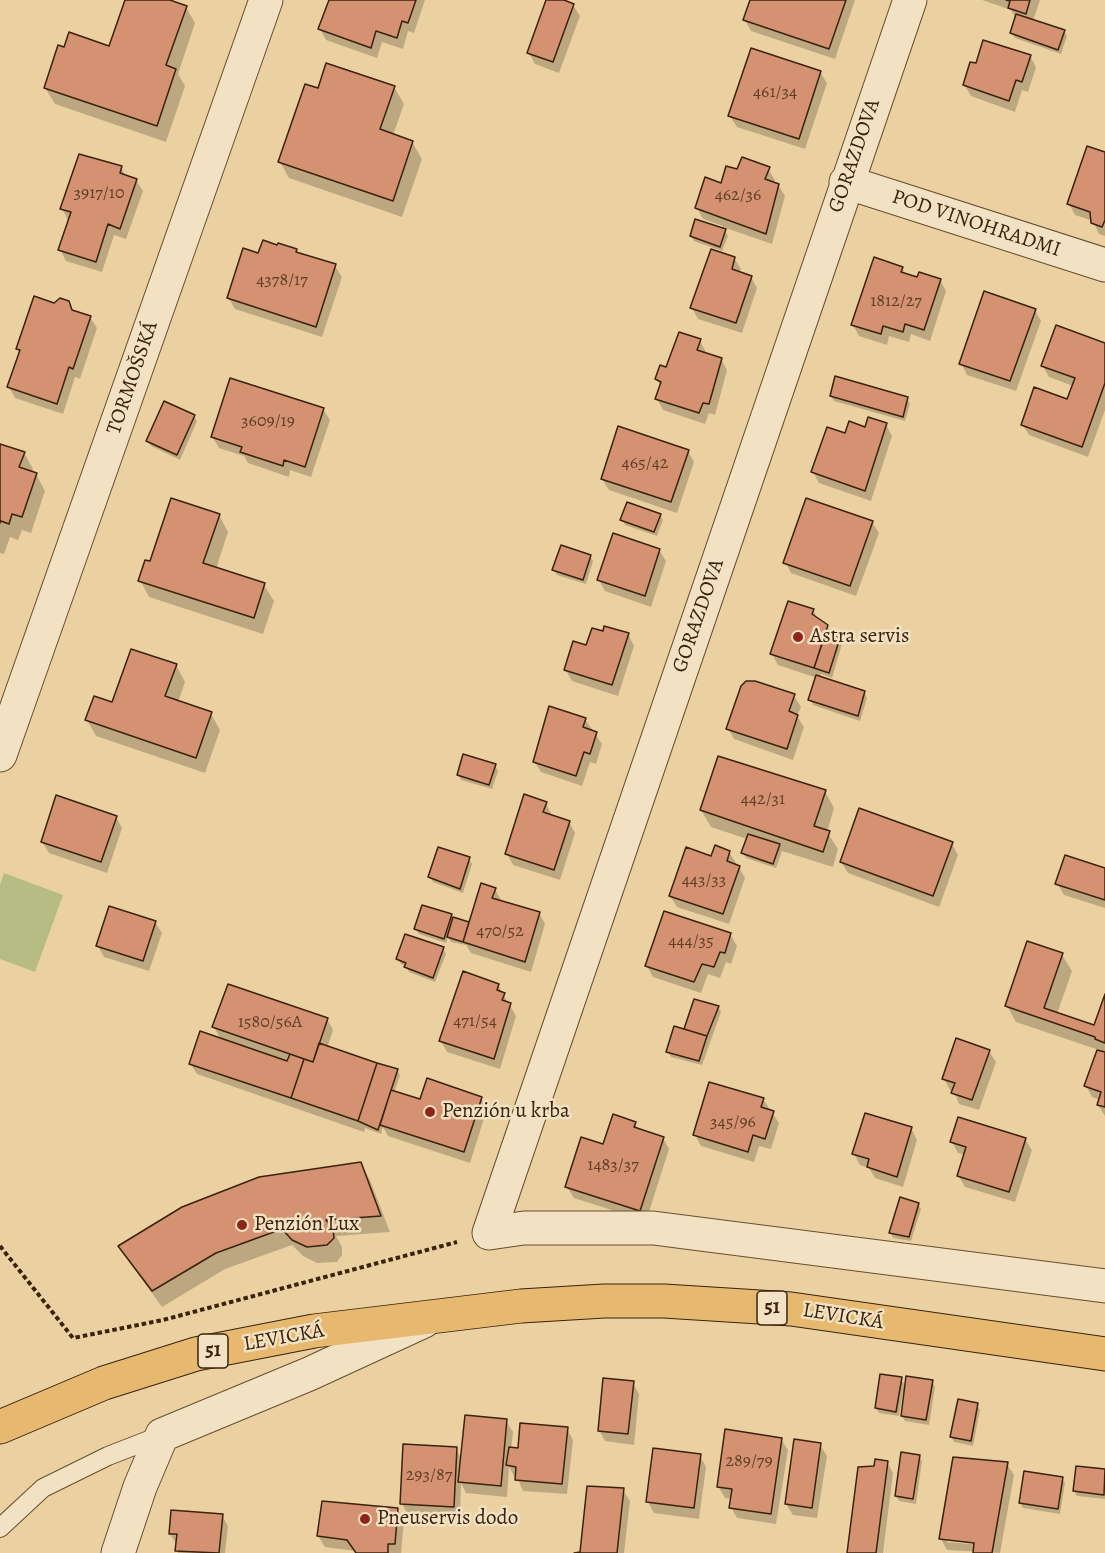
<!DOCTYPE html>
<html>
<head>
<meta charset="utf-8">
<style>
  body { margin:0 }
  canvas { display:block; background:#ebd1a1 }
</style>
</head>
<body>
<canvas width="1105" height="1553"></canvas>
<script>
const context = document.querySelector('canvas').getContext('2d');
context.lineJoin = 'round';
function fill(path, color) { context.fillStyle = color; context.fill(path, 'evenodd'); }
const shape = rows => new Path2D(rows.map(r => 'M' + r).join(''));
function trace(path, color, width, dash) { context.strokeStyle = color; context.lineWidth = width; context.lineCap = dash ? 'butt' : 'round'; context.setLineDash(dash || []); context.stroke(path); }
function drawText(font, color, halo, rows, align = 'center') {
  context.font = font + ' Alegreya,serif'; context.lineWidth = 5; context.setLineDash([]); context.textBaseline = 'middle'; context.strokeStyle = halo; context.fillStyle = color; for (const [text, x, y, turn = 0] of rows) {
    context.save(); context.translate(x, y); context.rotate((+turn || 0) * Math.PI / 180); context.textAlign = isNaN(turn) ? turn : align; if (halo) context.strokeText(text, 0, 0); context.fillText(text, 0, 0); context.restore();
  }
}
const green = shape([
  [4,873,63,895,35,972,0,959,0,885]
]);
const shadow = shape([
  [126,0,165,0,186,7,195,23,178,74,185,86,166,142,55,104,45,88,110,48],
  [331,0,425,0,414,33,408,31,403,49,382,42,377,58,326,40,320,29],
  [547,0,560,0,573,5,580,16,559,73,535,64,529,53],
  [752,0,855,0,835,59,751,31,745,20],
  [982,0,1040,0,1033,21,1064,31,1067,36,1061,54,1015,38,1012,33,1016,19,1011,10],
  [1030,56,1036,67,1028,92,1022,90,1015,112,971,96,964,84],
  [820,72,827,83,805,149,737,127,730,116],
  [394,87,404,104,393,135,412,142,422,159,402,217,289,178,280,162,319,90],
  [1105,154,1105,236,1099,234,1093,221,1075,215,1069,204],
  [121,167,126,177,136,180,143,191,126,239,114,235,102,272,66,261,60,249,68,220,62,209],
  [768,169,775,180,773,184,778,185,785,196,772,244,723,227,728,236,722,251,694,241,691,236,722,229,723,226,703,219,697,208,738,171],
  [296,250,298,254,335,266,342,277,322,337,235,309,228,297,259,255],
  [734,258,741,269,739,273,751,277,757,288,742,333,698,319,692,308],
  [902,268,906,275,918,279,940,280,946,291,930,341,911,334,909,342,889,336,887,345,859,336,853,325],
  [68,302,74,312,90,317,97,328,80,379,75,377,63,414,15,398,9,387,20,354,17,349,54,305],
  [1035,310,1041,321,1016,391,967,375,961,363],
  [700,341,706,352,705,354,721,359,727,370,715,415,709,413,705,424,663,410,657,399,661,387,657,379],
  [1105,344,1105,410,1088,457,1029,435,1022,424,1068,401,1073,386,1049,377,1043,366],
  [831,396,907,398,910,404,905,421,834,401],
  [323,409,330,420,311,477,290,470,289,477,248,463,244,456,219,448,212,436],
  [194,416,197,421,180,460,151,446,148,441],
  [886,425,892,436,871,501,819,483,813,472,846,435],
  [0,445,24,453,33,469,32,473,36,474,45,491,31,533,22,530,18,540,10,537,4,554,0,553],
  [688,451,694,462,677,513,609,490,602,479],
  [219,515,228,532,216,569,264,585,274,601,263,634,149,597,140,580,151,563],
  [660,515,663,520,657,536,625,525,622,520],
  [872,522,879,533,856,596,791,573,785,562],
  [659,550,666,561,651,607,605,591,599,580],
  [590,556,593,561,586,584,557,575,554,570],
  [813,610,818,620,827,626,834,637,839,639,842,644,832,678,821,674,820,678,864,692,867,698,860,721,813,705,810,699,817,678,778,665,772,654],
  [604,633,628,634,634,646,618,696,572,681,565,669],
  [176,665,185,682,178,702,211,714,220,730,205,773,96,736,87,720],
  [794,696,801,707,797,716,804,727,793,760,734,739,728,728],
  [585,719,602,744,596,764,590,762,582,786,541,772,534,761],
  [495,766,498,771,492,789,461,780,458,774],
  [825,791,834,808,827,832,838,849,833,867,782,851,776,868,746,858,743,853,747,839,711,827,701,810],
  [546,803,552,816,569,822,575,833,560,880,513,865,507,854],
  [116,817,122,828,107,873,49,853,42,842],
  [952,844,958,855,939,907,848,873,841,862],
  [729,852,736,863,735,866,739,867,745,878,729,924,677,907,670,896,712,858],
  [469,859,472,864,463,893,433,882,430,877],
  [1105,870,1105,908,1064,895,1057,883],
  [495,889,501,900,500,902,539,913,545,924,531,972,471,953,466,945,451,942,448,937,446,943,419,934,416,929,451,915,453,919,470,924],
  [155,922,162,933,149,971,104,957,98,946],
  [730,934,737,946,731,964,726,962,720,978,708,974,701,993,653,977,647,966],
  [443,949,446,954,435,982,409,972,406,966,401,964,398,959],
  [1062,955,1072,971,1057,1014,1095,1027,1105,999,1105,1116,1098,1105,1100,1100,1092,1097,1086,1086,1099,1050,1016,1022,1007,1006],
  [498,985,516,1016,500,1069,447,1052,441,1041],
  [694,1001,718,1007,721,1012,702,1065,671,1057,668,1051,685,1031],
  [327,1019,333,1030,327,1048,397,1070,400,1075,394,1093,421,1101,481,1098,487,1109,470,1163,388,1136,383,1127,381,1134,365,1128,364,1132,197,1074,190,1063,221,1040,214,1027],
  [989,1051,996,1062,979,1110,959,1104,954,1091,950,1090,944,1079],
  [763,1099,779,1123,771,1149,759,1146,754,1162,701,1146,695,1135],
  [635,1123,639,1130,663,1138,669,1149,646,1221,574,1198,567,1187,604,1146],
  [911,1128,917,1140,903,1187,875,1178,869,1168,860,1165,854,1154],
  [1025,1139,1032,1150,1015,1202,965,1187,958,1175,965,1155,958,1153,952,1142],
  [361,1164,370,1180,390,1232,336,1236,342,1247,342,1255,337,1262,317,1263,303,1256,292,1245,225,1269,162,1307,130,1263,120,1247],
  [918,1204,921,1209,911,1241,893,1238,891,1233],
  [901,1379,906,1387,932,1382,935,1387,929,1425,905,1421,902,1416,906,1392,903,1392,899,1416,879,1413,876,1408],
  [633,1383,639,1394,634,1445,605,1441,599,1430],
  [977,1405,980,1410,973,1446,954,1442,951,1436],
  [506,1421,513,1432,511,1449,519,1450,567,1429,573,1440,567,1494,523,1491,517,1477,514,1476,509,1467,507,1497,466,1493,461,1483,460,1517,408,1515,402,1504,456,1449,462,1460],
  [781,1439,788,1450,776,1524,737,1518,731,1507,732,1499,725,1498,718,1486],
  [820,1445,827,1456,817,1518,793,1515,786,1504],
  [700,1456,706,1467,699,1519,654,1513,648,1502],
  [919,1456,922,1461,916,1504,899,1501,896,1496],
  [887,1462,893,1473,883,1553,849,1553,875,1468],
  [1007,1464,1014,1475,1000,1553,947,1550,941,1539],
  [947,1539,982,1542,982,1545,947,1542],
  [1077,1467,1105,1471,1105,1499,1077,1496,1074,1491],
  [1062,1478,1065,1483,1060,1514,1023,1508,1020,1503],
  [623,1490,630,1501,624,1553,581,1553],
  [397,1509,404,1520,401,1553,356,1553,355,1551,325,1547,318,1536],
  [222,1515,228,1526,225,1553,178,1553,177,1545,170,1534]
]);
const building = shape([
  [125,0,170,0,187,6,166,65,176,69,157,126,44,88,58,45,64,47,69,32,109,46,125,0],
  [329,0,416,0,408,23,402,21,397,38,376,31,371,48,318,29,329,0],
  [546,0,564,0,574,4,553,62,527,53,546,0],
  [750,0,846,0,829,49,743,20,750,0],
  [1006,0,1030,0,1026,14,1008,8,1010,1,1006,0],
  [1016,14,1065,30,1058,50,1010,33,1016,14],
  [983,40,1031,55,1022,82,1016,80,1009,101,963,85,970,62,976,63,983,40],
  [751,48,821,71,799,139,728,116,751,48],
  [326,63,395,86,380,129,413,141,393,201,278,162,305,84,318,88,326,63],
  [1087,146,1105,152,1105,220,1102,227,1091,223,1090,212,1067,204,1087,146],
  [79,154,122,166,120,173,137,179,120,229,108,224,96,262,58,250,71,212,60,209,79,154],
  [742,157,770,167,765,179,779,184,766,234,695,208,705,177,721,183,726,166,737,169,742,157],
  [695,219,726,229,720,247,690,236,695,219],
  [263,240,277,245,278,243,297,249,296,252,336,264,316,327,227,298,243,248,258,253,263,240],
  [711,249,735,257,732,269,752,276,736,323,690,308,711,249],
  [874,257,903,267,901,272,917,277,919,272,941,279,924,330,905,324,903,332,883,326,881,334,851,325,874,257],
  [984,291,1036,309,1010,381,959,364,984,291],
  [34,296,54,303,60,298,69,301,72,310,91,316,73,369,69,367,57,404,7,387,20,350,16,349,34,296],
  [1056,325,1105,343,1105,383,1082,447,1021,425,1034,387,1067,399,1075,378,1041,366,1056,325],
  [679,332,701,339,697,350,722,358,709,404,703,403,699,413,655,399,661,382,655,379,660,365,666,367,679,332],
  [835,376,908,397,903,417,830,396,835,376],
  [230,378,324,408,305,467,284,460,283,466,240,452,242,447,211,437,230,378],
  [164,401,195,415,177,455,146,441,164,401],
  [868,417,887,423,865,491,811,472,827,427,845,433,849,421,865,427,868,417],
  [618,426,689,450,671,502,601,479,618,426],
  [0,444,25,452,19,467,37,473,22,517,12,514,9,524,1,521,0,523,0,444],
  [171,498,220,514,203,563,265,583,254,618,138,581,145,560,150,561,171,498],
  [806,498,873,521,850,586,783,563,806,498],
  [627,502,661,514,654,532,620,520,627,502],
  [613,533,660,549,645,596,597,580,613,533],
  [561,545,591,555,583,580,552,570,561,545],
  [788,601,814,609,812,614,828,625,814,668,770,654,788,601],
  [604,626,629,633,612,685,564,670,573,641,586,645,592,628,603,631,604,626],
  [826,632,840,638,829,673,814,668,826,632],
  [131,649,177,664,165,696,212,712,196,758,85,720,94,696,112,702,131,649],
  [816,675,865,691,858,716,808,700,816,675],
  [746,681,755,681,795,694,789,711,798,715,787,749,726,729,741,686,746,681],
  [549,706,586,718,583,727,597,732,590,754,584,752,576,776,533,762,549,706],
  [463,754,496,764,489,785,457,775,463,754],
  [718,756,826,790,814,826,830,831,823,852,700,810,718,756],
  [524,794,547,802,543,812,570,821,554,870,505,854,524,794],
  [56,795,117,816,101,862,41,842,56,795],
  [859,808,953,842,933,896,840,862,859,808],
  [748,834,780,844,773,864,741,853,748,834],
  [715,845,730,851,727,861,740,866,723,914,669,896,686,847,711,856,715,845],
  [438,847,470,857,460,889,428,877,438,847],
  [1065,855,1105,868,1105,900,1055,884,1065,855],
  [481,883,496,888,492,898,540,912,525,962,463,942,481,883],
  [422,905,452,914,444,939,414,929,422,905],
  [109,906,156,921,143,961,96,946,109,906],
  [664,911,731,933,725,953,720,952,714,967,702,964,694,982,645,966,664,911],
  [453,917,469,922,463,942,447,937,453,917],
  [405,934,444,947,433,978,404,967,406,963,396,959,405,934],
  [1027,941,1063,953,1044,1008,1094,1025,1105,994,1105,1043,1095,1039,1095,1037,1005,1006,1027,941],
  [463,971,499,984,497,990,505,993,502,1000,511,1003,494,1059,439,1041,463,971],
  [228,984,328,1018,313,1062,212,1027,228,984],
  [694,999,719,1006,707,1036,684,1029,694,999],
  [674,1026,707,1036,699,1061,666,1052,674,1026],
  [200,1031,287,1061,290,1054,304,1059,291,1098,189,1064,200,1031],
  [956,1038,990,1050,972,1100,951,1093,955,1083,942,1079,956,1038],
  [319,1043,377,1063,358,1121,291,1098,304,1059,313,1062,319,1043],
  [1097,1050,1105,1052,1105,1107,1097,1105,1101,1092,1084,1086,1097,1050],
  [377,1063,398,1069,378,1130,358,1121,377,1063],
  [427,1078,482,1097,464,1152,380,1125,391,1090,420,1099,427,1078],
  [709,1082,764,1098,761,1107,774,1111,765,1139,753,1135,748,1152,693,1135,709,1082],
  [865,1113,912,1127,897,1177,867,1167,869,1159,852,1154,865,1113],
  [613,1114,636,1122,634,1127,664,1137,640,1211,565,1187,581,1137,603,1144,613,1114],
  [958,1117,1026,1138,1009,1192,957,1176,966,1147,950,1142,958,1117],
  [361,1162,381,1216,326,1220,333,1229,334,1238,327,1245,307,1247,292,1240,282,1229,216,1253,152,1291,118,1246,182,1207,259,1177,361,1162],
  [900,1197,919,1203,909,1237,889,1233,900,1197],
  [880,1374,902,1377,896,1412,875,1408,880,1374],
  [906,1376,933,1380,926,1420,901,1416,906,1376],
  [603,1378,634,1381,628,1434,598,1431,603,1378],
  [958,1399,978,1403,971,1441,950,1437,958,1399],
  [465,1415,507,1419,501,1486,458,1482,465,1415],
  [520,1423,568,1427,562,1484,515,1480,516,1467,506,1465,509,1447,518,1448,520,1423],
  [725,1429,782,1438,771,1514,729,1508,732,1489,717,1487,725,1429],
  [794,1439,821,1443,812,1508,785,1504,794,1439],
  [403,1444,457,1447,454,1507,400,1504,403,1444],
  [653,1448,701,1454,694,1508,646,1502,653,1448],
  [901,1452,920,1455,913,1499,895,1496,901,1452],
  [953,1457,1008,1462,992,1553,973,1553,974,1543,939,1539,953,1457],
  [875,1459,888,1461,876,1553,847,1553,858,1467,874,1466,875,1459],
  [1076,1466,1105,1469,1104,1495,1073,1491,1076,1466],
  [1024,1471,1063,1477,1058,1509,1019,1503,1024,1471],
  [587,1486,624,1488,617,1553,574,1553,580,1552,587,1486],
  [322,1501,398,1508,395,1544,388,1544,388,1553,356,1553,347,1540,317,1536,322,1501],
  [171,1510,223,1514,219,1553,175,1551,177,1534,169,1534,171,1510]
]);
const path = shape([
  [0,1246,73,1338,163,1320,457,1242]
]);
const lane = shape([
  [0,1528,43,1488,108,1456,162,1435]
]);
const street = shape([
  [910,0,489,1233,524,1228,653,1228,1105,1286],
  [846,182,1105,265],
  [0,755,266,0],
  [118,1553,140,1487,162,1435,309,1374,424,1321]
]);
const primary = shape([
  [0,1427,104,1383,196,1354,314,1331,521,1306,604,1301,664,1301,791,1309,1105,1354]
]);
const markers = [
  [798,637,6,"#8f2418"],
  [430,1112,6,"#8f2418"],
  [242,1225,6,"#8f2418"],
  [365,1519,6,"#8f2418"]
];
const numberNames = [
  ["461/34",775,93],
  ["3917/10",99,194],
  ["462/36",738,196],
  ["4378/17",282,281],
  ["1812/27",896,302],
  ["3609/19",268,422],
  ["465/42",645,464],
  ["442/31",763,800],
  ["443/33",704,881],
  ["470/52",500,932],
  ["444/35",691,942],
  ["471/54",475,1022],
  ["1580/56A",270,1023],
  ["345/96",733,1123],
  ["1483/37",613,1166],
  ["289/79",749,1462],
  ["293/87",429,1476]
];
const shields = [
  [772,1308,30],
  [213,1351,30]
];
const shieldNames = [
  ["51",772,1308],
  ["51",213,1351]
];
const streetNames = [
  ["GORAZDOVA",855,156,-71],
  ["POD VINOHRADMI",976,224,18],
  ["TORMOŠSKÁ",133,378,-71],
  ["GORAZDOVA",699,616,-71],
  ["LEVICKÁ",843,1317,9],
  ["LEVICKÁ",284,1338,-10]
];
const poiNames = [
  ["Astra servis",810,637],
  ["Penzión u krba",442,1112],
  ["Penzión Lux",254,1225],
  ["Pneuservis dodo",377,1519]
];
fill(green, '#b7bc84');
fill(shadow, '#0003');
fill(building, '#d49272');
trace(building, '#3a220c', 1.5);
trace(lane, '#664e31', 20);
trace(street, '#664e31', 35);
trace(primary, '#3a220c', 35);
trace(path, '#3a220c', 4, [4.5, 3]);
trace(lane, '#f2e1c2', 18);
trace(street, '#f2e1c2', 33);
trace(primary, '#e6b870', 33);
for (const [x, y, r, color] of markers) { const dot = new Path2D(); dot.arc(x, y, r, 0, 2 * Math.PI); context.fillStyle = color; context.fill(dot); trace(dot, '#f2e1c2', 2); }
drawText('18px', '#603e26', null, numberNames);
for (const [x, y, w] of shields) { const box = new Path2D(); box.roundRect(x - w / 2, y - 17, w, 34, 4.5); context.fillStyle = '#f2e1c2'; context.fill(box); trace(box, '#3a220c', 1.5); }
drawText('bold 20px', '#3a220c', null, shieldNames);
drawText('21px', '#3a220c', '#f2e1c2', streetNames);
drawText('21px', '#3a220c', '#f2e1c2', poiNames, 'left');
</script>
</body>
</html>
